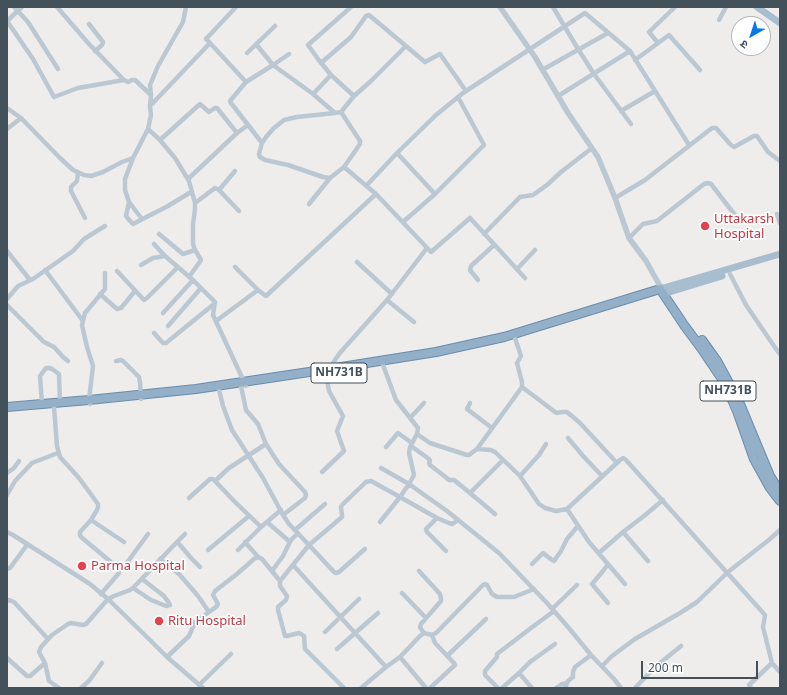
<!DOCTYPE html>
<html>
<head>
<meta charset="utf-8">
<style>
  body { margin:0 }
  #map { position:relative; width:787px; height:695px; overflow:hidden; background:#efecec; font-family:"Noto Sans","Noto Sans Devanagari",sans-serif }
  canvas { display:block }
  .frame { position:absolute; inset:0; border:8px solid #43515b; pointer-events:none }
  .north { position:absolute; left:731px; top:16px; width:40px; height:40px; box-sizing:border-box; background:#fff; border:1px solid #b4b9bd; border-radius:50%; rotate:219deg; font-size:11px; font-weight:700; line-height:16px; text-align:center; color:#43515b }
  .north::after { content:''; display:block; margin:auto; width:14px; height:18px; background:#0677ef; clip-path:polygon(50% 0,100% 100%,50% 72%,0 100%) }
  .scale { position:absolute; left:641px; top:661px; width:117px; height:18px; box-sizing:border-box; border:2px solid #43515b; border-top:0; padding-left:5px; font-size:12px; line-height:14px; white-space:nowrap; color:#43515b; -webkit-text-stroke:3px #fff; paint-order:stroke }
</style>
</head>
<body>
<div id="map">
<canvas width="787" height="695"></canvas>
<div class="frame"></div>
<div class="north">उ</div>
<div class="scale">200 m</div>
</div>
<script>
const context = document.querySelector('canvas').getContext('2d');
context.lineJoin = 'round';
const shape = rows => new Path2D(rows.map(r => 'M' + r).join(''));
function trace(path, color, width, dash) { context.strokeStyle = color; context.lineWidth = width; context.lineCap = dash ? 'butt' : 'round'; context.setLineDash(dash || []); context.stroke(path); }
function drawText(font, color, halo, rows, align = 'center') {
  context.font = font + ' "Noto Sans",sans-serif'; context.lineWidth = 3.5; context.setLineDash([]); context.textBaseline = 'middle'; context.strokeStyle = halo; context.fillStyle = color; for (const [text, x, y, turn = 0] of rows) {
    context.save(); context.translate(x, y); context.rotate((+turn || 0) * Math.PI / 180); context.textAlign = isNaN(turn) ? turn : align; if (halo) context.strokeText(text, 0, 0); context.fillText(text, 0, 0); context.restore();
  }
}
const minor = shape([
  [14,7,28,22,58,69],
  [57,7,89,44,124,80,128,82,132,80,135,80,151,95],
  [186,7,183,22,158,66,150,85,151,95,150,106,151,115,148,129,133,158,125,179,125,190,129,202,126,216,131,222,133,224,168,206,191,192],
  [351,7,308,45,318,59,331,75,354,96],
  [553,7,578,49,594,74,631,124],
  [719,20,726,7],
  [7,21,33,59,54,97,78,88,124,80],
  [7,21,22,7],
  [89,24,103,42,102,45,95,51],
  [210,43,206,39,236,7],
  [658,43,649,32,675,7],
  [256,44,273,65,289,54],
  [247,53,275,26],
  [635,60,669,35,700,70],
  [321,63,351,37,366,16,369,15,425,62,440,54,466,91],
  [542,70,608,33],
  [246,82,230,101,231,103,262,143],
  [313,94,331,75],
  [558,96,630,51],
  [150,106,210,43,246,82,273,65,313,94,335,113,341,112,360,141,360,144,344,167,376,194,431,252,470,218,525,278],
  [7,108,21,118,60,158,73,170,84,175,91,176,103,172,122,162,133,158],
  [621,111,655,91],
  [341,112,354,96,371,81,406,46],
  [335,113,297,117,284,120,274,128,266,137,262,143,259,154,260,157,265,160,288,165,323,177,330,178,344,167],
  [7,129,21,118],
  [148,129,160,140,175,158,189,181,195,203,195,209,193,224,193,244,195,250,201,260,189,277],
  [160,140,200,104,209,112,215,108,217,108,237,133],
  [397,153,435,194],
  [78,172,77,181,71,187,71,191,85,218],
  [188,179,237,133,248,125],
  [367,185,397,153,436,115,463,93,585,13,630,51,689,145],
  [219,190,235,171],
  [615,198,645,180,712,128,716,128,731,145,734,147,754,136,757,136,768,152,780,161],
  [129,202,142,219],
  [195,203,215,188,219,190,239,211],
  [309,204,330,178],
  [777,214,780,223],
  [403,222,435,194,484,145,458,97],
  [159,234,183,254,195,250],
  [484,234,520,197,533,195,547,185,561,172,592,148],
  [629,238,643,224,657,221,704,184,708,183,711,184,735,215],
  [154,244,165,256,193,280,215,302,213,315,246,386],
  [7,251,30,280],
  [357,262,392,294],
  [141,265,153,258,165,256],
  [235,267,258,290],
  [517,269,535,250],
  [45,270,83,321],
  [117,271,144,300,147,298,178,267],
  [730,274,746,305,776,349,780,354],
  [478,280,470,270,471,266,494,245],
  [100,294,117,309,121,308,135,291],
  [7,299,18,286,33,279,73,251,84,239,105,226],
  [387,300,414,322],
  [7,305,44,342,54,347,63,357,68,361],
  [163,313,193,280],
  [216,321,258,290,266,296,376,194],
  [168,326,201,288],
  [154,333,163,343,166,343,214,304],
  [116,361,121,360,123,361,139,377,140,382,141,399],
  [383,365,396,400,418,428,417,434,410,447,409,453,414,475,409,484,447,511,499,553,547,603,568,627,591,655,614,679,621,688],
  [241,386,246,410,258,424,266,444,279,464,305,492,306,495,305,498,283,515],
  [522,387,555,412,557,413,562,412,567,412,580,423,617,463],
  [219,390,223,406,232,430,263,478,283,515,289,524,309,545,280,581,280,586,287,596,286,600,278,607,278,610,285,636,287,636,299,633,301,634,304,636,305,649,344,688],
  [470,403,467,409,492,428],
  [42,404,40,376,46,368,49,368,52,369,59,374,60,402],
  [90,404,89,400,93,366,87,347,82,325,85,313,105,289,105,273],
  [54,407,57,446,60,457,79,478,98,504,98,507,97,510,91,520,80,532,80,535,81,537,117,567,119,570,119,573,101,594],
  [410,418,424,403],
  [417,434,430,443,467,455,469,455,477,449,522,387,522,382,517,363,521,356,515,338],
  [568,438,584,457,602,476],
  [266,444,229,468,215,481,234,501,261,527,281,510],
  [411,446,429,459,430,461,429,463,430,465,443,475,449,480,454,480,470,493],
  [386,447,398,433,412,443],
  [477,449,491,450,495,452,520,476,539,504,545,508,556,511,567,509,620,460,623,458,626,460,765,615,763,627,772,663,749,685,751,688],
  [322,472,344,451,337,431,343,416,329,391,326,374,339,354,387,300,427,248],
  [7,473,14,468,19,461],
  [520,476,539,455,546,444],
  [7,495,15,481,32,463,37,461,58,453],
  [189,498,210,479,213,479,215,481],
  [567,509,589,542,625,584],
  [495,514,470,493,503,460],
  [437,518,426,529,427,532,446,551],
  [91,520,124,542],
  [267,522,290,542],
  [380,522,400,497,437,518,449,523,452,524,454,523,458,520],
  [295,530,325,504],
  [7,532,13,535,90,584,108,599,151,641,167,657,203,688],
  [623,532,648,561],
  [245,542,258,557],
  [176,543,185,534],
  [365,549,339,572,336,573,334,572,309,545,342,517,342,515,341,507,342,505,366,482,371,481,400,497,409,484,381,468],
  [208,550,249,516],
  [238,550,261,527],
  [599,553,623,532,644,516,663,500],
  [160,559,180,575,198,596,209,612],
  [532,564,543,553,552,560,554,561,561,551,567,539,578,526],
  [293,565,386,667],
  [7,569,10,568,27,545],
  [119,570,126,564,148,534],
  [272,571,283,556,291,540,298,533],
  [419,571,440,594,441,599,441,601,421,624,420,627,421,629,424,633],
  [133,588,151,600,166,606,170,605,169,603,164,596,142,579],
  [402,593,426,618],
  [7,601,9,600,14,602,48,639],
  [608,603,592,584,603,571,608,564],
  [552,609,577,585],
  [325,632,359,599],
  [337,649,378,613],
  [447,656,486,619],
  [167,657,189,636,195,622,216,607,218,604,213,595,215,591,237,574,254,559,258,557,262,559,280,581],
  [400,657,426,688],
  [7,658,27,676,30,676,45,663],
  [772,663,780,672],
  [602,666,612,656,635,639,680,613,697,602,728,572,770,539,780,530],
  [519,673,532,688],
  [199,685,231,654],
  [59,688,52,683,49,681,45,663,39,652,41,647,52,635,68,624,71,623,83,625,86,624,108,599,114,596,130,590,133,588,176,543,178,543,180,545,191,558,200,567],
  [81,688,89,681,102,663],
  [361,688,386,667,400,657,420,636,424,633,432,635,436,633,483,585,485,584,487,585,492,594,497,597,514,597,534,589],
  [430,688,455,665,454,663,435,643,432,635],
  [498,688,485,675,485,671,497,657,497,654,531,628,554,611],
  [502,688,519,673,530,662,555,644],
  [556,688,562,684,567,683],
  [565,688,568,681,573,677,573,672,575,667,591,655],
  [635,688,654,668,681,646]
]);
const tertiary = shape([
  [500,7,535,57,568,113,598,157,615,198,629,238,646,261,660,286,664,288]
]);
const primary = shape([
  [757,7,780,23],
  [660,289,780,254],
  [663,294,722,276]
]);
const trunk = shape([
  [702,340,717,361,730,385],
  [740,404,770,476,780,492],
  [7,407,89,400,196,389,329,369,436,352,504,337,660,289,684,325,701,348,724,382,737,411,754,459,770,488,780,501]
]);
const markers = [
  [705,226,5,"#e0444e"],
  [82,566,5,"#e0444e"],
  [159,621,5,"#e0444e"]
];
const shields = [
  [339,373,56],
  [728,391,56]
];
const shieldNames = [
  ["NH731B",339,373],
  ["NH731B",728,391]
];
const healthNames = [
  ["Uttakarsh",714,219],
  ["Hospital",714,234],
  ["Parma Hospital",91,566],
  ["Ritu Hospital",168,621]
];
trace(trunk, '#698dad', 10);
trace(minor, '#bbc8d1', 4.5);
trace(tertiary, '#bbc8d1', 5.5);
trace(primary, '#a8becf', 7);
trace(trunk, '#93b0c8', 8);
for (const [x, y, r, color] of markers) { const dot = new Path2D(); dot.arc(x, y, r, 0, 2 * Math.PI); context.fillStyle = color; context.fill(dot); trace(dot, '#fff', 1.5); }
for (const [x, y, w] of shields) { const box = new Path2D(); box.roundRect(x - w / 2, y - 10, w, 20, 3); context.fillStyle = '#fff'; context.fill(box); trace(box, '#43515b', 1); }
drawText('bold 12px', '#43515b', null, shieldNames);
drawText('13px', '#be3a42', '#fff', healthNames, 'left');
</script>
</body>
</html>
